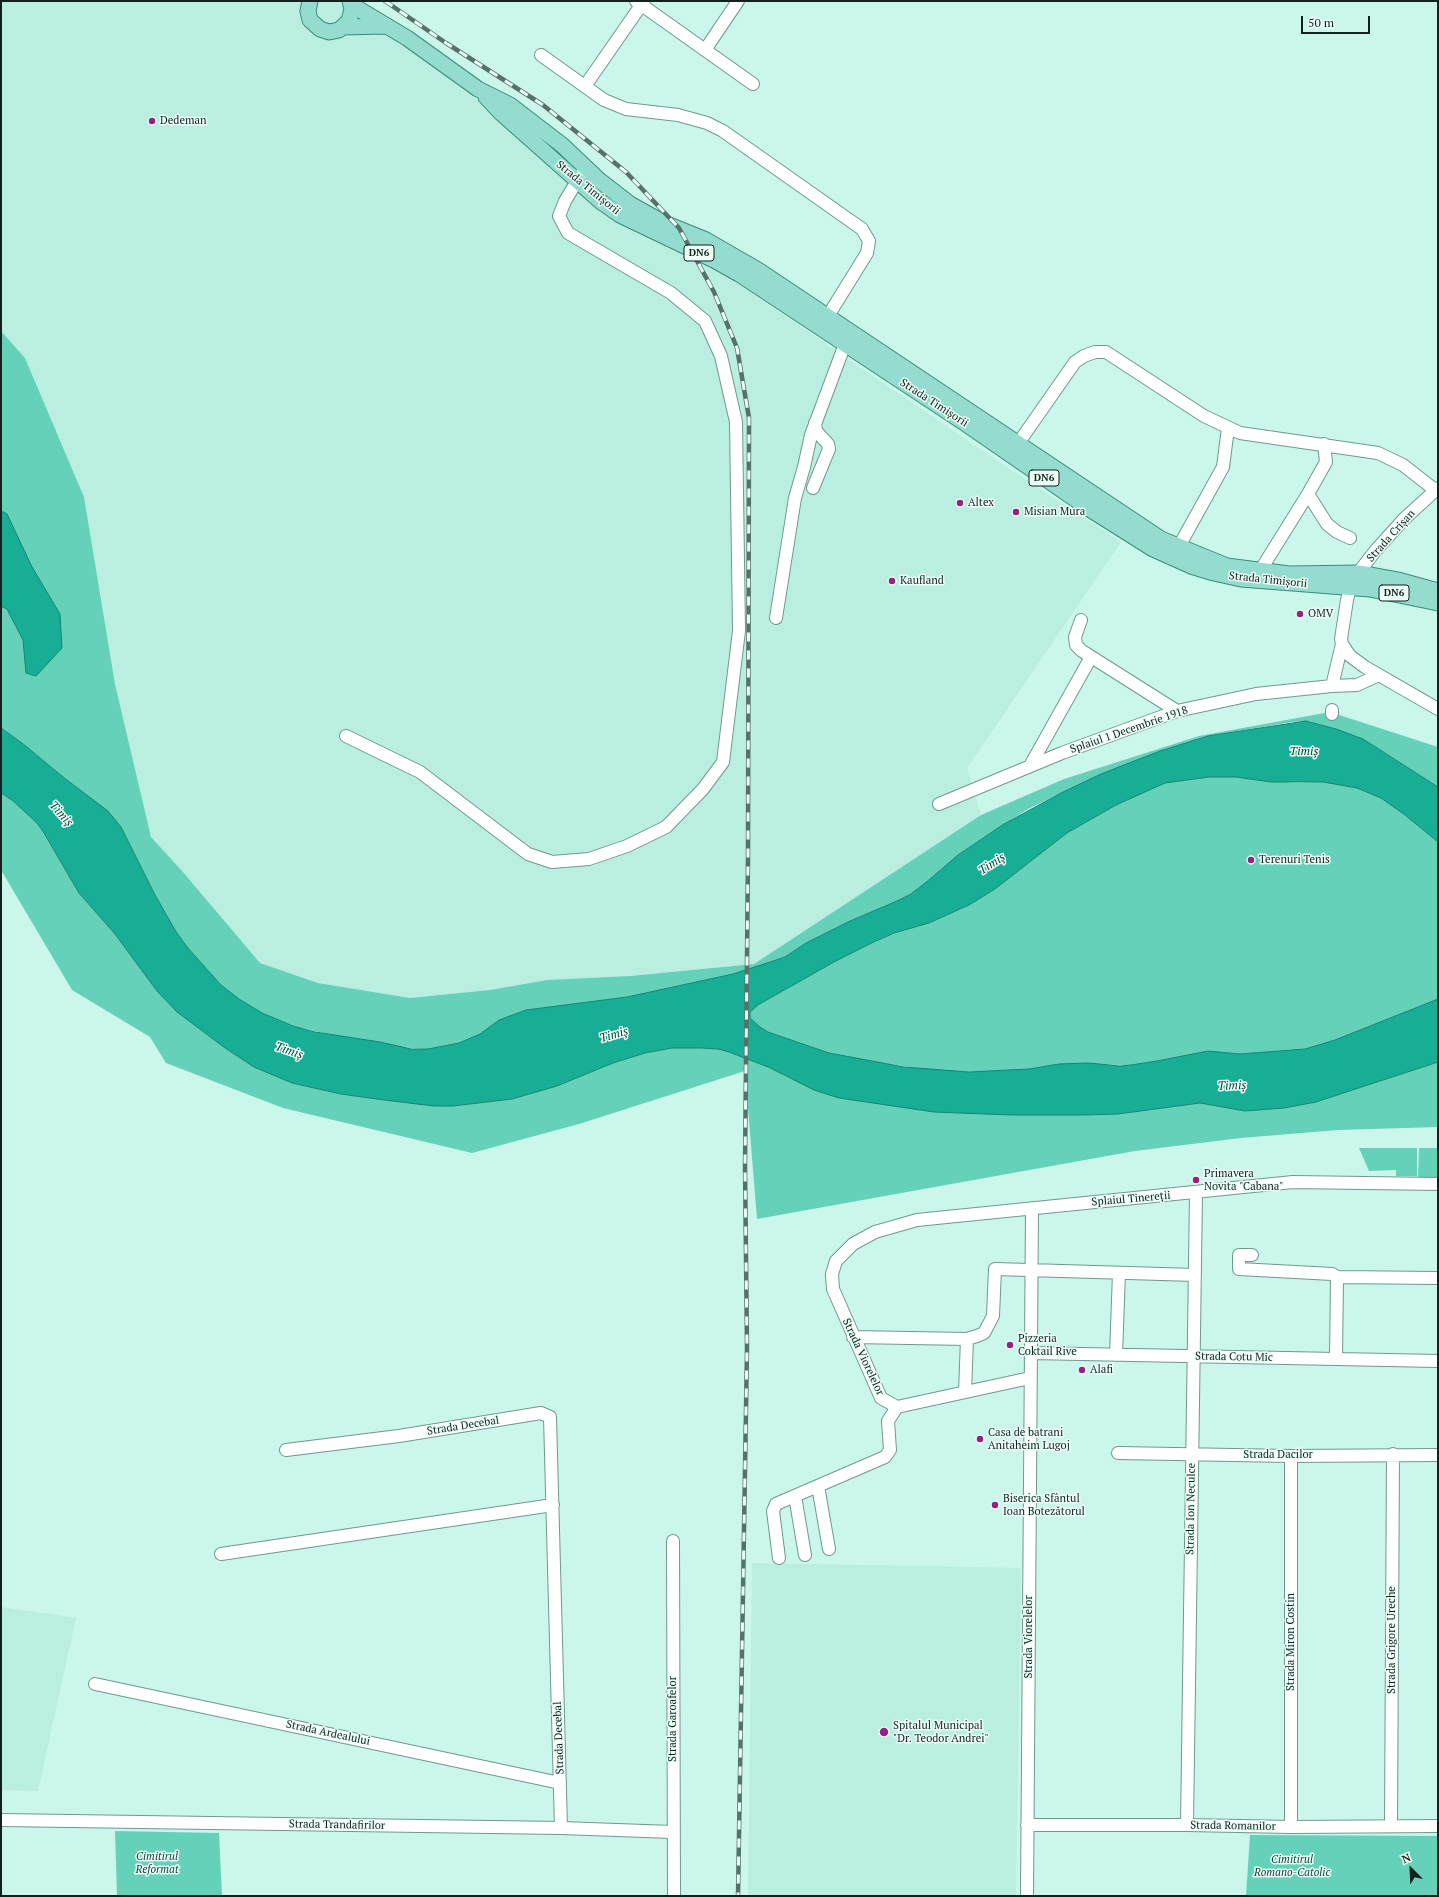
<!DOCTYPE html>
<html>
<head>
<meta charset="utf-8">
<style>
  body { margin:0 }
  #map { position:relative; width:1439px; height:1897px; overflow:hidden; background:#cbf6eb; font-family:"PT Serif",serif }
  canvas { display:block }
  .frame { position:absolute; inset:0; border:2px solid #11211d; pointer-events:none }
  .north { position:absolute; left:1391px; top:1849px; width:40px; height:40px; -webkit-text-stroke:3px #ecfdf8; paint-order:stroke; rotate:336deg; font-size:11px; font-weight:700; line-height:16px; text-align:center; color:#11211d }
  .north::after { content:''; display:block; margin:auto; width:14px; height:18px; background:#11211d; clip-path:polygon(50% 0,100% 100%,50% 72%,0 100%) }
  .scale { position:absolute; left:1301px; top:16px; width:69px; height:18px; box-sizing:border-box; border:2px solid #11211d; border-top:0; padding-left:5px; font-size:12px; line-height:14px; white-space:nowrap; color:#11211d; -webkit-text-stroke:3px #ecfdf8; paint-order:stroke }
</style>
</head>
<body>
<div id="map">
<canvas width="1439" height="1897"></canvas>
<div class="frame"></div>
<div class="north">N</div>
<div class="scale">50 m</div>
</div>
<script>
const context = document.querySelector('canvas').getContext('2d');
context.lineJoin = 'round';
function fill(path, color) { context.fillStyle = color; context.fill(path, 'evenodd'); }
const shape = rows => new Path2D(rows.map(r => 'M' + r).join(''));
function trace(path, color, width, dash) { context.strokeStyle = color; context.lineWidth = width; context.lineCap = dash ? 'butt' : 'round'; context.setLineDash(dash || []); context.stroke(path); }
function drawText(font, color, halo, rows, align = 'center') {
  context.font = font + ' "PT Serif",serif'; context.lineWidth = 3; context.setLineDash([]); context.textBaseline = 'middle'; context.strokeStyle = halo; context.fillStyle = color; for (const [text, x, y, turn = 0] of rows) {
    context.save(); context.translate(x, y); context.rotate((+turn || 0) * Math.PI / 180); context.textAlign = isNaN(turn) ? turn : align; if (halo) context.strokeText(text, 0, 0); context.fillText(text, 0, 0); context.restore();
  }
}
const built = shape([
  [1,1,339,1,501,114,750,292,1002,464,1121,542,967,768,981,815,754,964,630,976,547,980,490,990,410,998,318,983,260,963,183,872,151,837,115,684,84,497,25,358,1,331],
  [752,1563,1021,1568,1016,1896,748,1896],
  [1,1607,76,1618,38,1791,1,1790]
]);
const green = shape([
  [1,331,25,358,84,497,115,684,151,837,183,872,260,963,318,983,410,998,490,990,547,980,630,976,754,964,981,815,1064,779,1199,736,1330,712,1438,747,1438,787,1363,739,1315,723,1306,721,1292,722,1208,736,1160,751,1061,793,1028,809,969,847,911,894,897,901,850,921,806,943,785,957,764,964,733,974,627,997,526,1010,499,1020,480,1034,459,1043,428,1049,396,1047,380,1042,340,1037,293,1026,262,1013,239,999,221,985,187,947,175,930,155,895,121,827,108,811,63,777,22,743,1,728],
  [1209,777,1236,777,1296,783,1323,782,1357,788,1381,798,1405,815,1438,842,1438,999,1335,1040,1305,1049,1240,1054,1208,1051,1157,1061,1131,1065,1059,1064,1029,1069,990,1072,937,1071,868,1061,829,1053,768,1032,760,1027,750,1018,750,1012,752,1009,834,962,894,933,929,923,969,905,995,889,1067,833,1116,805,1165,783],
  [1,793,12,800,37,823,44,833,79,893,115,934,157,991,177,1012,225,1048,254,1067,292,1083,341,1094,384,1100,453,1106,512,1099,557,1086,613,1063,645,1053,672,1048,701,1048,718,1049,729,1052,768,1067,791,1079,934,1112,1085,1115,1118,1114,1200,1103,1245,1111,1284,1108,1316,1102,1438,1062,1438,1127,1338,1130,1241,1138,1135,1151,757,1219,745,1071,579,1124,472,1153,283,1108,166,1063,150,1037,72,990,1,870],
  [1359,1148,1417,1148,1417,1176,1396,1176,1396,1170,1369,1171],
  [1419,1148,1438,1148,1438,1177,1418,1177],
  [115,1831,219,1833,222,1896,117,1896],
  [1250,1835,1438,1836,1438,1896,1246,1896]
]);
const water = shape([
  [1,511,7,514,32,567,60,614,62,648,36,676,26,673,23,640,7,609,1,606,1,511],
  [1306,721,1336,729,1363,739,1438,787,1438,842,1405,815,1381,798,1357,788,1323,782,1271,782,1236,777,1209,777,1165,783,1116,805,1067,833,995,889,969,905,929,923,894,933,872,943,834,962,758,1005,750,1012,750,1018,760,1027,768,1032,829,1053,904,1067,969,1072,1029,1069,1059,1064,1088,1063,1120,1066,1131,1065,1157,1061,1208,1051,1240,1054,1305,1049,1335,1040,1438,999,1438,1062,1316,1102,1284,1108,1245,1111,1200,1103,1118,1114,1085,1115,1011,1115,934,1112,839,1098,814,1090,768,1067,729,1052,718,1049,701,1048,672,1048,645,1053,613,1063,557,1086,512,1099,453,1106,434,1106,384,1100,341,1094,292,1083,254,1067,225,1048,177,1012,157,991,115,934,79,893,44,833,37,823,12,800,1,793,1,728,22,743,63,777,108,811,121,827,155,895,175,930,187,947,221,985,239,999,262,1013,293,1026,315,1032,380,1042,411,1049,428,1049,459,1043,480,1034,499,1020,526,1010,627,997,733,974,764,964,785,957,806,943,850,921,897,901,911,894,930,879,958,855,1004,824,1061,793,1101,774,1160,751,1208,736,1306,721]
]);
const minor = shape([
  [636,1,753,84],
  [705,50,738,1],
  [541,55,604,100,626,109,678,115,707,123,723,131,862,229,869,241,867,253,823,324],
  [585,86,644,1],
  [1324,444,1326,462,1308,494,1327,524,1337,532,1350,538],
  [1017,445,1075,362,1084,356,1095,352,1106,352,1204,416,1240,433,1378,453,1403,465,1435,490],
  [813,488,829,449,828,444,816,431,815,423],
  [1438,488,1404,519,1376,550,1358,573,1350,588,1347,600,1341,639,1342,644,1350,656,1365,667,1438,709],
  [1178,548,1223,467,1228,428],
  [1260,571,1308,494],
  [776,618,795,498,804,467,811,435,848,336],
  [1081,620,1075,637,1076,645,1082,651,1177,711],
  [1332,686,1357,685,1379,675],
  [1332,714,1332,710],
  [346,736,420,772,528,854,552,862,589,859,627,846,666,827,703,789,723,762,739,631,736,422,721,356,705,321,671,293,568,233,559,216,565,201,582,173],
  [1030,766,1091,657],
  [939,804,1062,753,1177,711,1256,694,1332,686,1342,644],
  [1252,1255,1239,1255,1239,1269,1332,1274,1337,1277],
  [1337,1277,1438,1278],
  [853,1337,967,1339,977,1336,984,1333,993,1316,995,1269,1195,1275],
  [1031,1353,1438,1361],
  [1116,1355,1119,1273],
  [1336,1359,1337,1277],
  [1030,1378,897,1407,881,1398,833,1289,832,1274,836,1261,853,1244,875,1232,917,1220,1293,1182,1438,1184],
  [965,1392,967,1339],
  [286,1450,399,1436,541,1413,550,1417,561,1828],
  [1118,1453,1291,1456,1438,1455],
  [818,1486,829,1549],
  [795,1496,805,1555],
  [673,1541,674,1896],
  [221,1554,553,1505],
  [779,1558,773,1511,776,1504,885,1457,890,1450,888,1421,897,1407],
  [95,1684,560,1783],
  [1,1820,561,1828,673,1832],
  [1027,1825,1187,1825,1291,1827,1438,1826],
  [1187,1825,1196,1193],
  [1391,1825,1393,1454],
  [1291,1827,1291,1456],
  [1027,1896,1032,1208]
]);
const major = shape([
  [310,1,308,11,310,20,320,29,329,32,339,30,349,21,352,9,350,1],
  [352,5,407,38,478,89,510,105,562,145,599,180,630,204,664,223,706,240,758,270,1161,539,1227,566,1289,574,1358,573,1371,575,1398,580,1438,591],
  [343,27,385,26],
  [486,97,501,113,600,201,620,215,714,260,739,274,966,424,1091,510,1153,549,1191,566,1214,573,1241,579,1370,589,1438,603]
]);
const rail = shape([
  [385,1,446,43,543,105,626,172,679,228,714,292,737,348,749,418,748,857,745,1166,747,1348,738,1896]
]);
const markers = [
  [152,121,4,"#962280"],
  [960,503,4,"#962280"],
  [1016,512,4,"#962280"],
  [892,581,4,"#962280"],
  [1300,614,4,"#962280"],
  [1251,860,4,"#962280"],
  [1196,1180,4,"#962280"],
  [1010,1345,4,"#962280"],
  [1082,1370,4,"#962280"],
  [980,1439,4,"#962280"],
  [995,1505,4,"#962280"],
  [884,1732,5,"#962280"]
];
const shields = [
  [699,253,30],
  [1044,478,30],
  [1394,593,30]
];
const shieldNames = [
  ["DN6",699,253],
  ["DN6",1044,478],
  ["DN6",1394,593]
];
const poiNames = [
  ["Dedeman",160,121],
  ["Altex",968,503],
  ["Misian Mura",1024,512],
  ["Kaufland",900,581],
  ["OMV",1308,614],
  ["Terenuri Tenis",1259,860],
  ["Primavera",1204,1174],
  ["Novita \"Cabana\"",1204,1187],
  ["Pizzeria",1018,1339],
  ["Coktail Rive",1018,1352],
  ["Alafi",1090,1370],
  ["Casa de batrani",988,1433],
  ["Anitaheim Lugoj",988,1446],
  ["Biserica Sfântul",1003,1499],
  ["Ioan Botezătorul",1003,1512],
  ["Spitalul Municipal",893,1726],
  ["\"Dr. Teodor Andrei\"",893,1739]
];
const streetNames = [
  ["Strada Timișorii",588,188,39],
  ["Strada Timișorii",934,403,33],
  ["Strada Crișan",1391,536,-48],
  ["Strada Timișorii",1268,580,6],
  ["Splaiul 1 Decembrie 1918",1129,730,-19],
  ["Splaiul Tinereții",1131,1199,-5],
  ["Strada Viorelelor",863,1357,65],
  ["Strada Cotu Mic",1234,1357,1],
  ["Strada Decebal",463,1426,-9],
  ["Strada Dacilor",1278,1455],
  ["Strada Ion Neculce",1191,1509,-89],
  ["Strada Viorelelor",1029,1637,-90],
  ["Strada Grigore Ureche",1392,1640,-90],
  ["Strada Miron Costin",1291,1642,-90],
  ["Strada Garoafelor",673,1719,-90],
  ["Strada Ardealului",328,1733,12],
  ["Strada Decebal",559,1738,-92],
  ["Strada Trandafirilor",337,1825,1],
  ["Strada Romanilor",1233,1826,1]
];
const parkNames = [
  ["Cimitirul",157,1857],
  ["Reformat",157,1870],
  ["Cimitirul",1292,1860],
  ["Romano-Catolic",1292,1873]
];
const waterNames = [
  ["Timiș",1304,752],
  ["Timiș",61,814,48],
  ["Timiș",992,864,-33],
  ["Timiș",614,1035,-16],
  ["Timiș",289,1051,19],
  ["Timiș",1232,1086,-2]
];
fill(built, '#b9eee0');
fill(green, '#66d1b9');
fill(water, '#17ae95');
trace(water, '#158471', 1);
trace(minor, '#70998e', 14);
trace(major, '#388c79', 17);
trace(minor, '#fff', 12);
trace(major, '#94dccd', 15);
trace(rail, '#56706a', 4.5);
trace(rail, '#ecfdf8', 3, [9]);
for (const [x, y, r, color] of markers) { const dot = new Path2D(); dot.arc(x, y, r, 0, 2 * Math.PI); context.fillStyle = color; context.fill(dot); trace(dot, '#ecfdf8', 1.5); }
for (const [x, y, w] of shields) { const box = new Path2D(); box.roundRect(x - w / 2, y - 8, w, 16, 3); context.fillStyle = '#ecfdf8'; context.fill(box); trace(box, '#11211d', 1); }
drawText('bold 10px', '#11211d', null, shieldNames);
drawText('11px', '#11211d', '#ecfdf8', poiNames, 'left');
drawText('11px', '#11211d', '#ecfdf8', streetNames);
drawText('italic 11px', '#0a453a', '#ecfdf8', parkNames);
drawText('italic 12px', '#054237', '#ecfdf8', waterNames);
</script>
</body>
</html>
